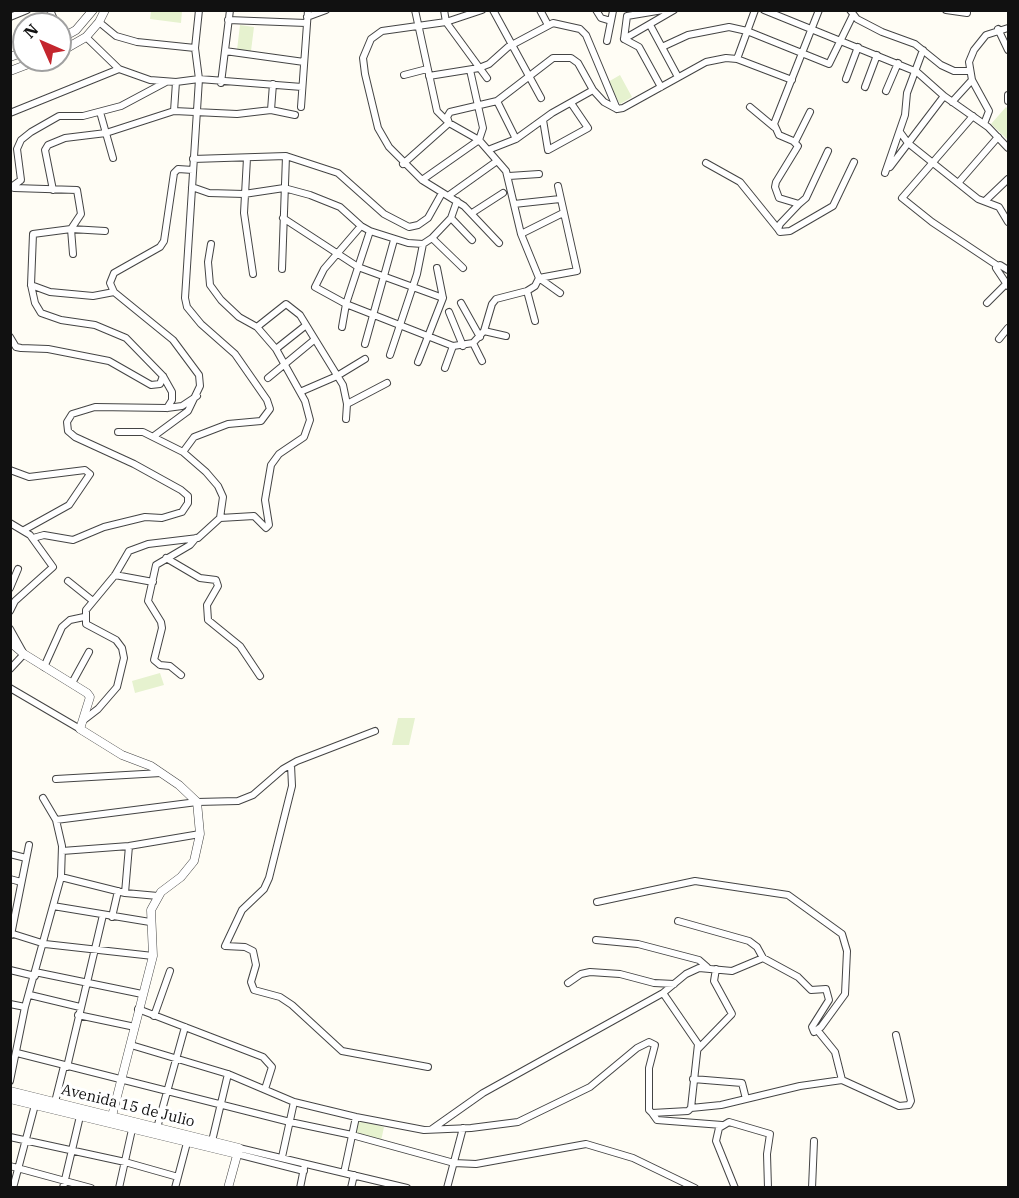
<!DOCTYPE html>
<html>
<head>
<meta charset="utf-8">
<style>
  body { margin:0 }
  #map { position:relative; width:1019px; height:1198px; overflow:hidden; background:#fffdf5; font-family:"IBM Plex Serif",serif }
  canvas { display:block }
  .frame { position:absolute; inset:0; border:12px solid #111; pointer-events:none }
  .north { position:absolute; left:12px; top:12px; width:60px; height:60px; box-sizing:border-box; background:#fff; border:2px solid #a0a0a0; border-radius:50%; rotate:315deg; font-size:16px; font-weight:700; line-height:24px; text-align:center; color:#111 }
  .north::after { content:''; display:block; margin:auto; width:21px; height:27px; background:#c4262e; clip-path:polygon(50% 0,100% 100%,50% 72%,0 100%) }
</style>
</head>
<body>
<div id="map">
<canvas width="1019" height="1198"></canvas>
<div class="frame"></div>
<div class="north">N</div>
</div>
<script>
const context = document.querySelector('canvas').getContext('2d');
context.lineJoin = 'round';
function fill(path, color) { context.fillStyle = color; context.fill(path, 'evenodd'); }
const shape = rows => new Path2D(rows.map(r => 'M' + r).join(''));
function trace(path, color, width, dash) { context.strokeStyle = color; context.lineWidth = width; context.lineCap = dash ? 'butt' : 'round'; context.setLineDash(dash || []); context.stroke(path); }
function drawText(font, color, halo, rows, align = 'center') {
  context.font = font + ' "IBM Plex Serif",serif'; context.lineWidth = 6; context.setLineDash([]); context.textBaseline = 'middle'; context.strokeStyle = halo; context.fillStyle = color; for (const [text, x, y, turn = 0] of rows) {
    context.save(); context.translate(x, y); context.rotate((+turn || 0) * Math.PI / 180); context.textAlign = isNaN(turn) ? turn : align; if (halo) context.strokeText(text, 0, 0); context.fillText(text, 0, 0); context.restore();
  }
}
const pitch = shape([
  [151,11,182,11,181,23,150,19],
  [240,25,254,27,251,51,237,50],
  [620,75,632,97,620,104,608,82],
  [1006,107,1008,109,1008,140,991,124],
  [160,673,164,685,135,693,132,681],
  [398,718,415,718,409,745,392,745],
  [359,1120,384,1127,381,1141,356,1134]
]);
const minor = shape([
  [50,10,56,24],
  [444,10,446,22,487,78],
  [482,10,446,22,382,31,371,39,363,58,365,74,378,128,389,147,422,180,464,206,499,243],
  [493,10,541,98],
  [540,10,548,25],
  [596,10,601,18,611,21],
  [764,10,917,72,944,96,988,127,1008,148],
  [819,10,774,124,779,135,793,141,798,146,776,182,775,187,779,198,799,204,806,198,828,151],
  [850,10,857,19,882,32,915,44,941,65,954,71,968,71],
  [946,10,967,13],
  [10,17,27,10],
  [307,17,326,10],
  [228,20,306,23],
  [99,22,116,36,137,42,195,48],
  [650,25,678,77],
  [998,29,1008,50],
  [86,37,119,69,150,80,176,82,199,79,302,87],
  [624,39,639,47,661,87],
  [624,39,627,16,663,10],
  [624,39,674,10],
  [607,41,613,11],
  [662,47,688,35,729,27,747,31,829,64,853,15],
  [225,51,304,62],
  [737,59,755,10],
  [404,75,427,69],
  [429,76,479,68,489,64,508,47,553,23,580,29,586,35,617,109],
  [846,79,858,47],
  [221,83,230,10],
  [865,87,877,55],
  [886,91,898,63],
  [1008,95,1008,101],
  [497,101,516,139],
  [952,102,972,80],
  [301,107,308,10],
  [750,107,774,127],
  [271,110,273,84],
  [174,111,176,82],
  [100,112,113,158],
  [10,113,119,69],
  [973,116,902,198,932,222,998,266],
  [543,120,548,150,588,128,571,103],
  [984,124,989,111,972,80,969,62,974,50,986,35,1008,28],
  [900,132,908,143,978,199,999,207,1008,222],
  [795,142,810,112],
  [488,150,516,139,552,113,593,90],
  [247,158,244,213,253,274],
  [193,159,286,156],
  [706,163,740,182,778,229],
  [403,164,449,123,437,111,415,10],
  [890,167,944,96],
  [885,173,905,115,907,93,923,50],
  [509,176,539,174],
  [422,180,479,140,483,128,470,70],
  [959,182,998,137],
  [192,187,209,193,244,194,284,188,310,195,340,207,361,226,370,231,408,243,423,244,432,238,451,218,457,201],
  [10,188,21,180,17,149,21,140,31,132,59,116,83,116,121,106,166,82],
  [14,188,77,190,81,214,71,229,73,254],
  [53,190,45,150,48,145,65,138,106,133,174,111,237,114,271,110,295,115],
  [448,196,497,161],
  [985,201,1008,179],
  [514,204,560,199],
  [799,204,780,224,778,229,780,232,790,231,833,206,854,162],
  [472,213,503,193],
  [283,218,358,267,443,298],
  [451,218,472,240],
  [361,226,324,269,315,287,346,304,453,346,473,343,484,331,492,304,496,299,527,291,535,286,539,278,521,234,506,171,479,140,449,123,447,117,450,112,497,101,553,58,571,58,578,63,593,90,604,102,617,109,623,108,706,62,726,58,737,59,792,80],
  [105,231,71,229,33,234,31,285,35,303,41,313,61,320,95,325,126,338,163,376,172,392,172,400,167,408],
  [521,234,563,213],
  [432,238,463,268],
  [211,244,208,262,210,285,221,300,239,317,257,327,276,349,305,401,310,420,304,437,279,454,271,465,265,500,269,525,266,528,254,516,220,518],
  [282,269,286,156,338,173,384,214,409,227,418,225,428,218,442,193],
  [1008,270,1000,265,996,268,1008,286],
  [539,278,577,271,558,186],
  [539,278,560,293],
  [31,285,50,292,93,296,114,292,173,340,199,375,200,386,188,411,154,436],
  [527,291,535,321],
  [114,292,110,283,114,273,160,247,164,241,174,173,178,169,193,170],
  [461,303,480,337],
  [987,303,1006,284],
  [449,312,463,346],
  [257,327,286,304,300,315,343,385,347,404,346,419],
  [342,327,346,304,370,231],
  [484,331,506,336],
  [10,337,16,347,21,348,48,349,109,361,151,385,160,384,163,376],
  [999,339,1008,328],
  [473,343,482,361],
  [365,344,394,240],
  [276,349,305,326],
  [390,355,417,274,423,244],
  [418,362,443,298,437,268],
  [445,368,453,346],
  [268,378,314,340],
  [300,392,337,376,365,359],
  [347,404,387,383],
  [183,452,194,437,228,424,261,421,270,409,267,400,235,354,201,324,187,307,185,298,199,79,195,48,199,10],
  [10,470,29,477,85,470,90,474,69,505,24,530],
  [10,523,30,535,53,567,15,601,10,611],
  [33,538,44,535,73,540,104,527,145,517,162,518,182,512,188,503,188,496,181,490,134,464,75,437,68,431,67,422,72,414,95,407,167,408,182,406,197,396],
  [166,558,200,578,216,580,218,586,207,605,208,620,240,646,260,676],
  [115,575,153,582],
  [68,581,93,601],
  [10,588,18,569],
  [10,629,24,654,10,669],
  [44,667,62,627,70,620,84,617],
  [181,675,170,666,160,665,154,660,162,628,161,622,148,601,156,565,190,545,196,538],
  [72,683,89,652],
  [10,688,80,729],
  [85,719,98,709,117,687,124,658,122,648,116,640,86,624,86,610,115,575,129,551,148,544,198,538,220,518,223,497,218,486,206,472,183,452,143,432,118,432],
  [291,765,292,786,269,878,264,889,242,910,225,946,245,947,253,951,256,965,251,982,254,990,280,997,292,1005,342,1051,428,1067],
  [56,779,161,773],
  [56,820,197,802,238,801,253,795,283,769,297,761,375,731],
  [62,851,129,846,200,834],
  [10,854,26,858],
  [61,877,125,893,158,896],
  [10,879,21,882],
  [125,893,129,846],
  [53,906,150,922],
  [112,917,118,891],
  [678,921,749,941,757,947,763,958],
  [10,933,45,944,153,956],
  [11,935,29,845],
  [596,940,638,944,699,960,707,967],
  [10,970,35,976],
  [35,972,142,994],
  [568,983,581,974,590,972,620,974,654,983,674,984],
  [30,995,80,1007],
  [10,1004,25,1007],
  [138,1009,263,1057,272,1067,265,1089],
  [78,1015,135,1027],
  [154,1016,170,971],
  [131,1045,228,1074,294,1102,356,1117,424,1130,471,1128,518,1122,590,1087,637,1048,649,1042,655,1045,649,1068,649,1110,652,1113,688,1111,691,1108,698,1044,663,993],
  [698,1049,732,1014,714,981,716,969],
  [17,1053,290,1122,352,1135,454,1163,476,1164,586,1144,633,1158,695,1188],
  [67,1067,103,915],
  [693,1079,742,1083,746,1099],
  [842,1080,899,1106,909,1105,911,1101,896,1035],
  [10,1081,25,1007,61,877,62,846,56,820,43,798],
  [55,1102,64,1066],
  [691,1108,721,1105,800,1086,842,1080,835,1052,818,1031],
  [652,1113,657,1120,722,1125],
  [157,1128,185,1027],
  [432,1129,483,1093,663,993,686,974,699,968,732,971,763,958,798,977,811,990,826,989,829,1000,812,1027,814,1032,821,1027,845,994,847,951,842,934,788,895,695,881,597,902],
  [10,1137,125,1162,178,1177],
  [212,1141,228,1074],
  [239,1148,407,1188],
  [237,1154,304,1171],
  [282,1157,294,1102],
  [10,1166,91,1188],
  [344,1173,356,1117],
  [13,1188,35,1105],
  [63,1188,81,1112],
  [119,1188,133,1125],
  [175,1188,188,1139],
  [300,1188,304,1168],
  [351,1188,354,1175],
  [447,1188,463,1128],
  [735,1188,716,1141,719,1128,729,1122,770,1134,767,1154,768,1188],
  [812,1188,814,1141]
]);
const tertiary = shape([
  [60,39,76,30,93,10],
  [60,52,86,37,99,22,105,10],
  [10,57,24,52],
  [10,71,39,60],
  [10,642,24,654,87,693,90,697,80,729,122,755,151,766,179,785,197,802,200,834,194,861,181,877,161,892,151,910,153,956,112,1116],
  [10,1091,239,1148,228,1188],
  [10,1099,237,1154]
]);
const streetNames = [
  ["Avenida 15 de Julio",128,1106,14]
];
fill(pitch, '#e6f2cf');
trace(minor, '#444', 8);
trace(tertiary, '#444', 9);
trace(minor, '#fff', 6);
trace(tertiary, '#fff', 8);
drawText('15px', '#111', '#fff', streetNames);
</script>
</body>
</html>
